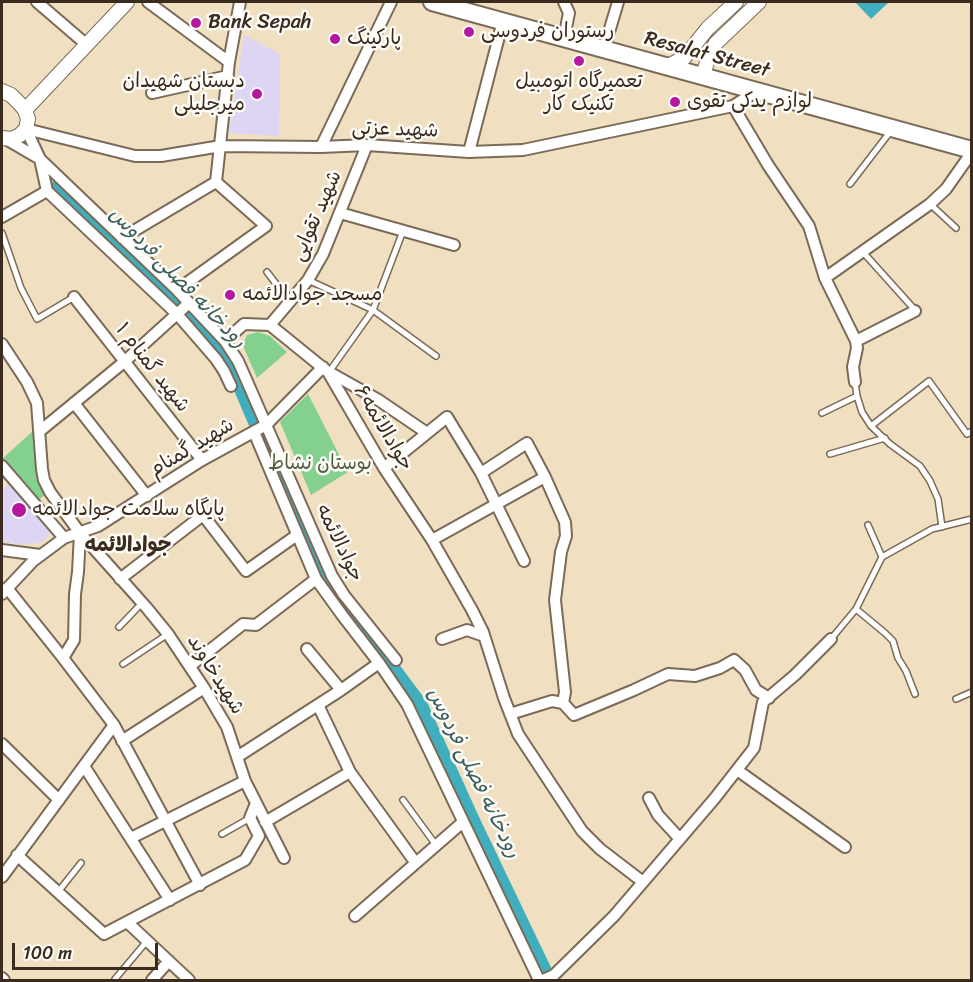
<!DOCTYPE html>
<html>
<head>
<meta charset="utf-8">
<style>
  body { margin:0 }
  #map { position:relative; width:973px; height:982px; overflow:hidden; background:#f0e0c1; font-family:Sriracha,sans-serif }
  canvas { display:block }
  .frame { position:absolute; inset:0; border:3px solid #3b2a1e; pointer-events:none }
  .scale { position:absolute; left:12px; top:943px; width:146px; height:27px; box-sizing:border-box; border:3px solid #3b2a1e; border-top:0; padding-left:8px; font-size:18px; line-height:21px; white-space:nowrap; color:#3b2a1e; -webkit-text-stroke:4px #fdfcf7; paint-order:stroke }
</style>
</head>
<body>
<div id="map">
<canvas width="973" height="982"></canvas>
<div class="frame"></div>
<div class="scale">100 m</div>
</div>
<script>
const context = document.querySelector('canvas').getContext('2d');
context.lineJoin = 'round';
function fill(path, color) { context.fillStyle = color; context.fill(path, 'evenodd'); }
const shape = rows => new Path2D(rows.map(r => 'M' + r).join(''));
function trace(path, color, width, dash) { context.strokeStyle = color; context.lineWidth = width; context.lineCap = dash ? 'butt' : 'round'; context.setLineDash(dash || []); context.stroke(path); }
function drawText(font, color, halo, rows, align = 'center') {
  context.font = font + ' Sriracha,"Playpen Sans Arabic",sans-serif'; context.lineWidth = 5; context.setLineDash([]); context.textBaseline = 'middle'; context.strokeStyle = halo; context.fillStyle = color; for (const [text, x, y, turn = 0] of rows) {
    context.save(); context.translate(x, y); context.rotate((+turn || 0) * Math.PI / 180); context.textAlign = isNaN(turn) ? turn : align; if (halo) context.strokeText(text, 0, 0); context.fillText(text, 0, 0); context.restore();
  }
}
const built = shape([
  [244,35,280,54,279,136,229,133],
  [10,482,54,530,40,543,19,544,2,542,2,491]
]);
const green = shape([
  [258,332,270,336,287,352,257,378,244,348,243,344,247,335],
  [308,394,348,472,311,495,280,422],
  [35,429,45,494,39,500,2,459]
]);
const water = shape([
  [855,2,889,2,871,19]
]);
const river = shape([
  [58,189,186,313,224,354,233,365,305,535,329,585,419,706,470,819,547,980]
]);
const lane = shape([
  [850,184,890,132],
  [930,204,956,228],
  [2,233,21,288,37,319,74,297],
  [862,251,915,310],
  [267,272,290,302],
  [308,280,373,310,436,356],
  [329,372,373,310,403,231],
  [855,382,857,396,862,412,871,426,890,444,920,466,930,481,938,499,942,527],
  [822,413,857,396],
  [871,426,929,381,967,434,972,431],
  [830,454,885,438],
  [868,525,882,557],
  [856,609,885,633,893,641,898,658,906,671,915,694],
  [119,627,142,603],
  [831,639,856,609,882,557,932,529,972,519],
  [123,664,168,634],
  [956,699,972,692],
  [403,800,436,845],
  [222,834,252,817],
  [58,892,81,863],
  [115,979,147,941]
]);
const street = shape([
  [37,2,87,45],
  [148,2,229,62],
  [564,38,569,13,564,2],
  [604,49,618,2],
  [152,93,228,76],
  [733,106,768,165,809,226,825,278,856,341,857,348,853,367,855,382],
  [26,129,135,156,161,156,221,146,321,147,367,145,469,152,523,150,733,106,757,91],
  [26,129,40,159,47,191,177,314,216,359,224,371,231,386],
  [4,138,40,159,177,290,225,341,238,361,246,379,332,576,344,595,396,660],
  [321,147,391,2],
  [469,152,503,21],
  [340,213,454,245],
  [2,217,47,191],
  [122,238,216,182,229,62,240,2],
  [825,278,930,204,946,189,972,152],
  [177,290,266,226,216,182],
  [74,297,202,460],
  [270,325,308,280,323,254,367,145],
  [225,341,244,324,270,325,328,372,384,468,432,540,472,610,483,632,504,698,518,734,582,831,600,849,643,882],
  [856,341,915,311],
  [2,344,27,382,37,403,42,469,44,480,50,492,80,533,146,607,168,634,204,688,227,727,245,781,284,858],
  [329,372,377,399,427,433],
  [74,403,147,496],
  [40,431,124,362,189,303],
  [254,432,316,579,342,615,379,663,407,704,539,980],
  [2,466,64,538],
  [384,468,447,417,481,473,524,561],
  [481,473,527,443,545,477,565,522,566,536,561,552,555,600,565,692,563,703],
  [432,540,545,477],
  [2,550,40,555],
  [120,579,203,515,246,571,297,535],
  [7,588,63,658,114,725,200,885],
  [2,594,33,561,64,538,98,526,202,460,266,425,323,367],
  [442,639,467,630,484,636],
  [307,649,341,690],
  [63,658,74,640,75,594,78,572,80,533],
  [190,666,243,624,256,625,316,579],
  [318,705,350,772,415,862],
  [510,714,552,701,563,703,574,715,634,690,668,674,695,676,720,668,734,660,745,670,756,690,769,698],
  [122,741,204,688],
  [2,744,59,800],
  [237,757,341,690,379,663],
  [84,766,170,900],
  [737,770,845,847],
  [649,798,658,815,680,839],
  [265,822,350,772],
  [131,838,245,781],
  [17,855,104,934,245,860,259,836,250,818,256,803],
  [2,877,114,725],
  [355,916,463,822],
  [127,922,189,980],
  [2,978,4,980],
  [152,980,169,961],
  [543,980,554,975,614,916,715,798,754,748,763,702,795,675,831,639]
]);
const secondary = shape([
  [668,66,684,58,708,28,736,2],
  [703,76,709,55,716,43,759,2],
  [2,91,11,95,19,103,25,110,28,119,26,129,20,135,12,139,2,138],
  [25,110,127,2]
]);
const primary = shape([
  [432,2,972,150]
]);
const markers = [
  [196,23,6,"#b5179e"],
  [469,32,6,"#b5179e"],
  [335,39,6,"#b5179e"],
  [579,61,6,"#b5179e"],
  [257,94,6,"#b5179e"],
  [675,102,6,"#b5179e"],
  [230,295,6,"#b5179e"],
  [19,510,8,"#b5179e"]
];
const poiNames = [
  ["Bank Sepah",208,23],
  ["رستوران فردوسی",481,32],
  ["پارکینگ",347,39],
  ["دبستان شهیدان",245,82,"right"],
  ["میرجلیلی",245,105,"right"],
  ["تعمیرگاه اتومبیل",579,82,"center"],
  ["تکنیک کار",579,105,"center"],
  ["لوازم یدکی تقوی",687,102],
  ["مسجد جوادالائمه",242,295],
  ["پایگاه سلامت جوادالائمه",32,510]
];
const streetNames = [
  ["Resalat Street",707,55,15],
  ["شهید عزتی",395,130,2],
  ["شهید تقوایی",317,216,-66],
  ["شهید گمنام ۱",152,368,52],
  ["جوادالائمه۶",383,428,59],
  ["شهید گمنام",192,448,-31],
  ["جوادالائمه",339,543,64],
  ["شهیدخاوند",215,675,58]
];
const parkNames = [
  ["بوستان نشاط",320,464]
];
const waterNames = [
  ["رودخانه فصلی فردوس",177,278,46],
  ["رودخانه فصلی فردوس",473,773,64]
];
const neighbourhoodNames = [
  ["جوادالائمه",128,546]
];
fill(built, '#ded5f5');
fill(green, '#84d18f');
fill(water, '#41aebe');
trace(river, '#41aebe', 18);
trace(lane, '#7a6a57', 8);
trace(street, '#7a6a57', 14);
trace(secondary, '#7a6a57', 16);
trace(primary, '#7a6a57', 20);
trace(lane, '#fff', 5);
trace(street, '#fff', 10);
trace(secondary, '#fff', 14);
trace(primary, '#fff', 16);
for (const [x, y, r, color] of markers) { const dot = new Path2D(); dot.arc(x, y, r, 0, 2 * Math.PI); context.fillStyle = color; context.fill(dot); trace(dot, '#fdfcf7', 2); }
drawText('20px', '#3b2a1e', '#fdfcf7', poiNames, 'left');
drawText('20px', '#3b2a1e', '#fdfcf7', streetNames);
drawText('20px', '#515c40', '#fdfcf7', parkNames);
drawText('italic 21px', '#3d5f5e', '#fdfcf7', waterNames);
drawText('bold 21px', '#3b2a1e', '#fdfcf7', neighbourhoodNames);
</script>
</body>
</html>
